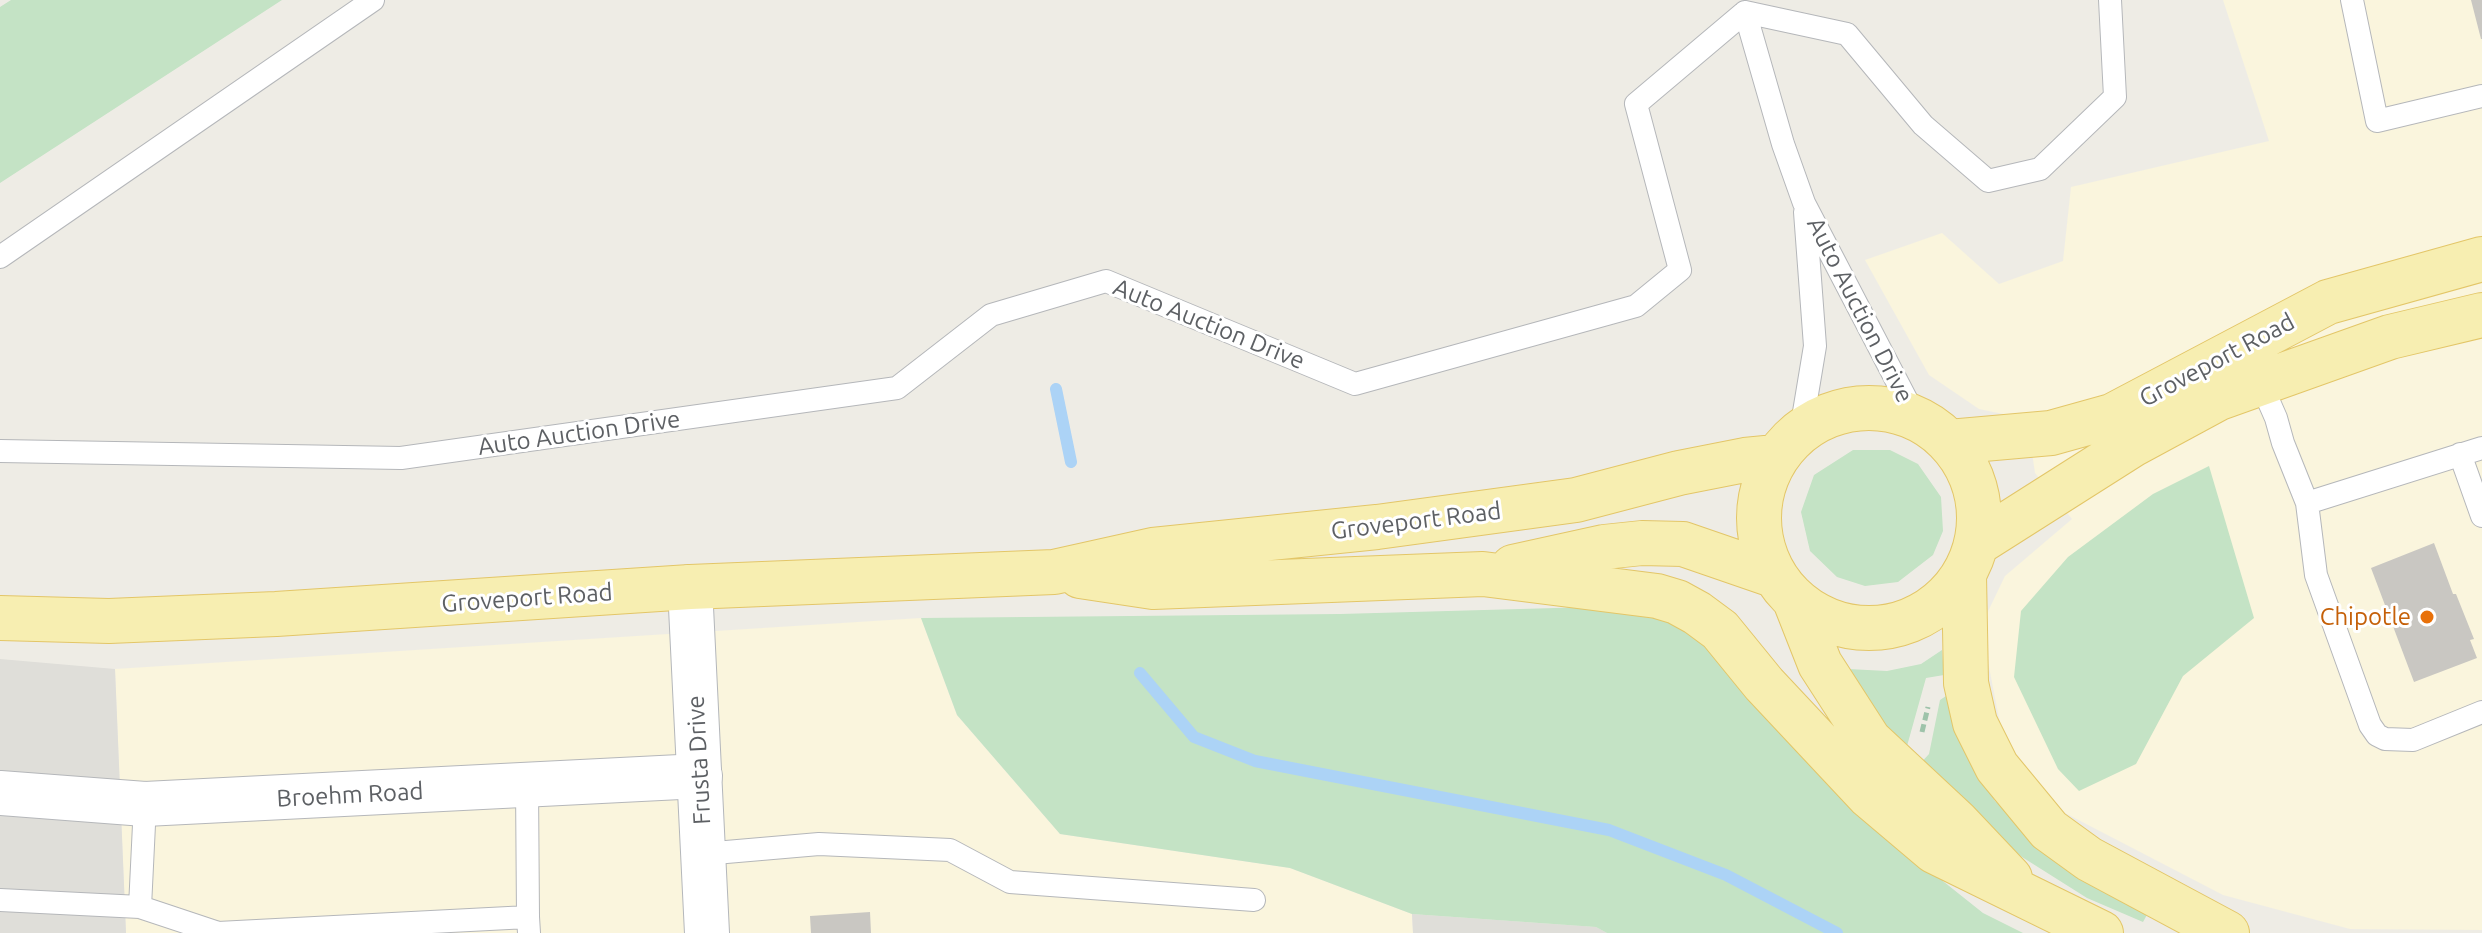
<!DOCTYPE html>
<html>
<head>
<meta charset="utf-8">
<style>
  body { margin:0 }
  canvas { display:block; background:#eeece5 }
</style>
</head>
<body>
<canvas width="2482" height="933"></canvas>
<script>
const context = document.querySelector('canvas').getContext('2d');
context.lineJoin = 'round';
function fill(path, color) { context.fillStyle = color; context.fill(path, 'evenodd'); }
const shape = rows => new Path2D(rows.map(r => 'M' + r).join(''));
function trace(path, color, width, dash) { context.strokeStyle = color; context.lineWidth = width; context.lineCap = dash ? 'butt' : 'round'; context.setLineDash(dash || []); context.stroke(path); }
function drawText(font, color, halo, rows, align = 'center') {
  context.font = font + ' Ubuntu,sans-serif'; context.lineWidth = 6; context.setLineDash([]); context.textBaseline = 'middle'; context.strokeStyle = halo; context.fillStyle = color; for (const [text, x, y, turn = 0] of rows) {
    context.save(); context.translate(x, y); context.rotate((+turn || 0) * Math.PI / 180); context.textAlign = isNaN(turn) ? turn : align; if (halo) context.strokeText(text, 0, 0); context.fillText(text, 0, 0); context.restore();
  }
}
const commercial = shape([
  [2223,0,2482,0,2482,930,2350,929,2223,895,2065,813,2004,744,1981,626,2005,576,2072,519,2035,473,2027,419,1979,409,1929,375,1865,260,1942,233,1999,284,2063,261,2071,187,2269,141],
  [921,618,957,715,1060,834,1290,868,1412,914,1413,933,126,933,115,669]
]);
const industrial = shape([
  [0,659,115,669,126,933,0,933],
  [1412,914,1596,927,1607,933,1413,933]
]);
const green = shape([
  [11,0,282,0,0,183,0,7],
  [1853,450,1890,450,1918,464,1941,497,1943,531,1933,555,1898,582,1865,586,1837,577,1810,551,1801,512,1814,475],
  [2209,466,2254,618,2183,676,2136,764,2079,791,2058,769,2014,677,2021,611,2068,557,2153,494],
  [1628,606,1708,638,1870,823,1983,913,2023,933,1607,933,1596,927,1412,914,1290,868,1060,834,957,715,921,618,1340,614],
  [1942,650,1944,675,1926,678,1907,746,1901,750,1848,669,1887,671,1921,664],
  [1949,694,1965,752,1995,801,2040,845,2148,913,2143,922,2087,898,2022,857,1978,823,1917,767,1929,754,1940,700]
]);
const stream = shape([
  [1056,389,1071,462],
  [1140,673,1194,737,1255,761,1609,830,1726,875,1837,933]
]);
const building = shape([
  [2471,0,2482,0,2482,39,2481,39],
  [2434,543,2453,594,2456,594,2474,639,2470,640,2477,658,2414,682,2371,568],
  [870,912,871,933,811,933,810,916]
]);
const path = shape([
  [1922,732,1928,707]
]);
const lane = shape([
  [2352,0,2377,121,2482,96],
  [1745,12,1847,34,1923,125,1988,181,2040,169,2115,97,2110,0],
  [1745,12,1783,144,1804,203,1916,418],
  [0,257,373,0],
  [2258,377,2276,418,2283,443,2307,503,2482,448],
  [1801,430,1815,346,1805,212],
  [0,451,401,458,897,388,991,315,1106,281,1355,384,1636,306,1680,270,1636,104,1745,12],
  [2460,454,2482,516],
  [2307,503,2316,575,2370,725,2377,735,2385,739,2413,740,2482,712],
  [527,785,528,917],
  [703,854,819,844,950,850,1010,882,1254,900],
  [0,900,140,907,218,933,528,917,529,933],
  [140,907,145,804]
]);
const street = shape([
  [0,793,145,804,700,776]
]);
const secondary = shape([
  [690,587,707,933]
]);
const primary = shape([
  '1759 518a110 110 0 1 1 220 0a110 110 0 1 1-220 0Z',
  [1949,442,2051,433,2112,416,2328,302,2482,259],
  [1976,544,2132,445,2219,398,2390,337,2482,315],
  [1513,567,1604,547,1642,543,1683,544,1773,575],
  [1964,575,1966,683,1975,723,1997,767,2049,830,2089,859,2227,933],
  [1080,576,1153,587,1483,574,1657,596,1677,602,1697,613,1720,630,1764,684,1869,796,1934,851,2101,933],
  [1796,603,1820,664,1869,740,1957,822,2010,878],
  [0,618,109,621,276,614,690,587,1054,572,1153,550,1377,527,1576,500,1679,473,1745,460,1776,457]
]);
const markers = [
  [2427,617,8,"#e8710a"]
];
const streetNames = [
  ["Auto Auction Drive",1860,310,63],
  ["Auto Auction Drive",1209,324,22],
  ["Groveport Road",2217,360,-28],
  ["Auto Auction Drive",579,433,-8],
  ["Groveport Road",1416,521,-7],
  ["Groveport Road",527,598,-4],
  ["Frusta Drive",699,760,-93],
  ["Broehm Road",350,795,-3]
];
const foodNames = [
  ["Chipotle",2411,617]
];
fill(commercial, '#faf5dd');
fill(industrial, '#dfded9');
fill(green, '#c4e3c5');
trace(stream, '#acd3f6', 12);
fill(building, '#c9c7c2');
trace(lane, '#b5b7ba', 24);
trace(street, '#b5b7ba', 46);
trace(secondary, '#b4b7bb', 46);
trace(primary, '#e3c668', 46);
trace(path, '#9ec3aa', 5, [8, 4]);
trace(lane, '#fff', 22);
trace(street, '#fff', 44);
trace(secondary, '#fff', 44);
trace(primary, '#f7eeb1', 44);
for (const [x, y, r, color] of markers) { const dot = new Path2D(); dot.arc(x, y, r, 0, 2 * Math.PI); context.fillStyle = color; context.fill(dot); trace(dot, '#fff', 3); }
drawText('24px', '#5d6064', '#fff', streetNames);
drawText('24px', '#c56008', '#fff', foodNames, 'right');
</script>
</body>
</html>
